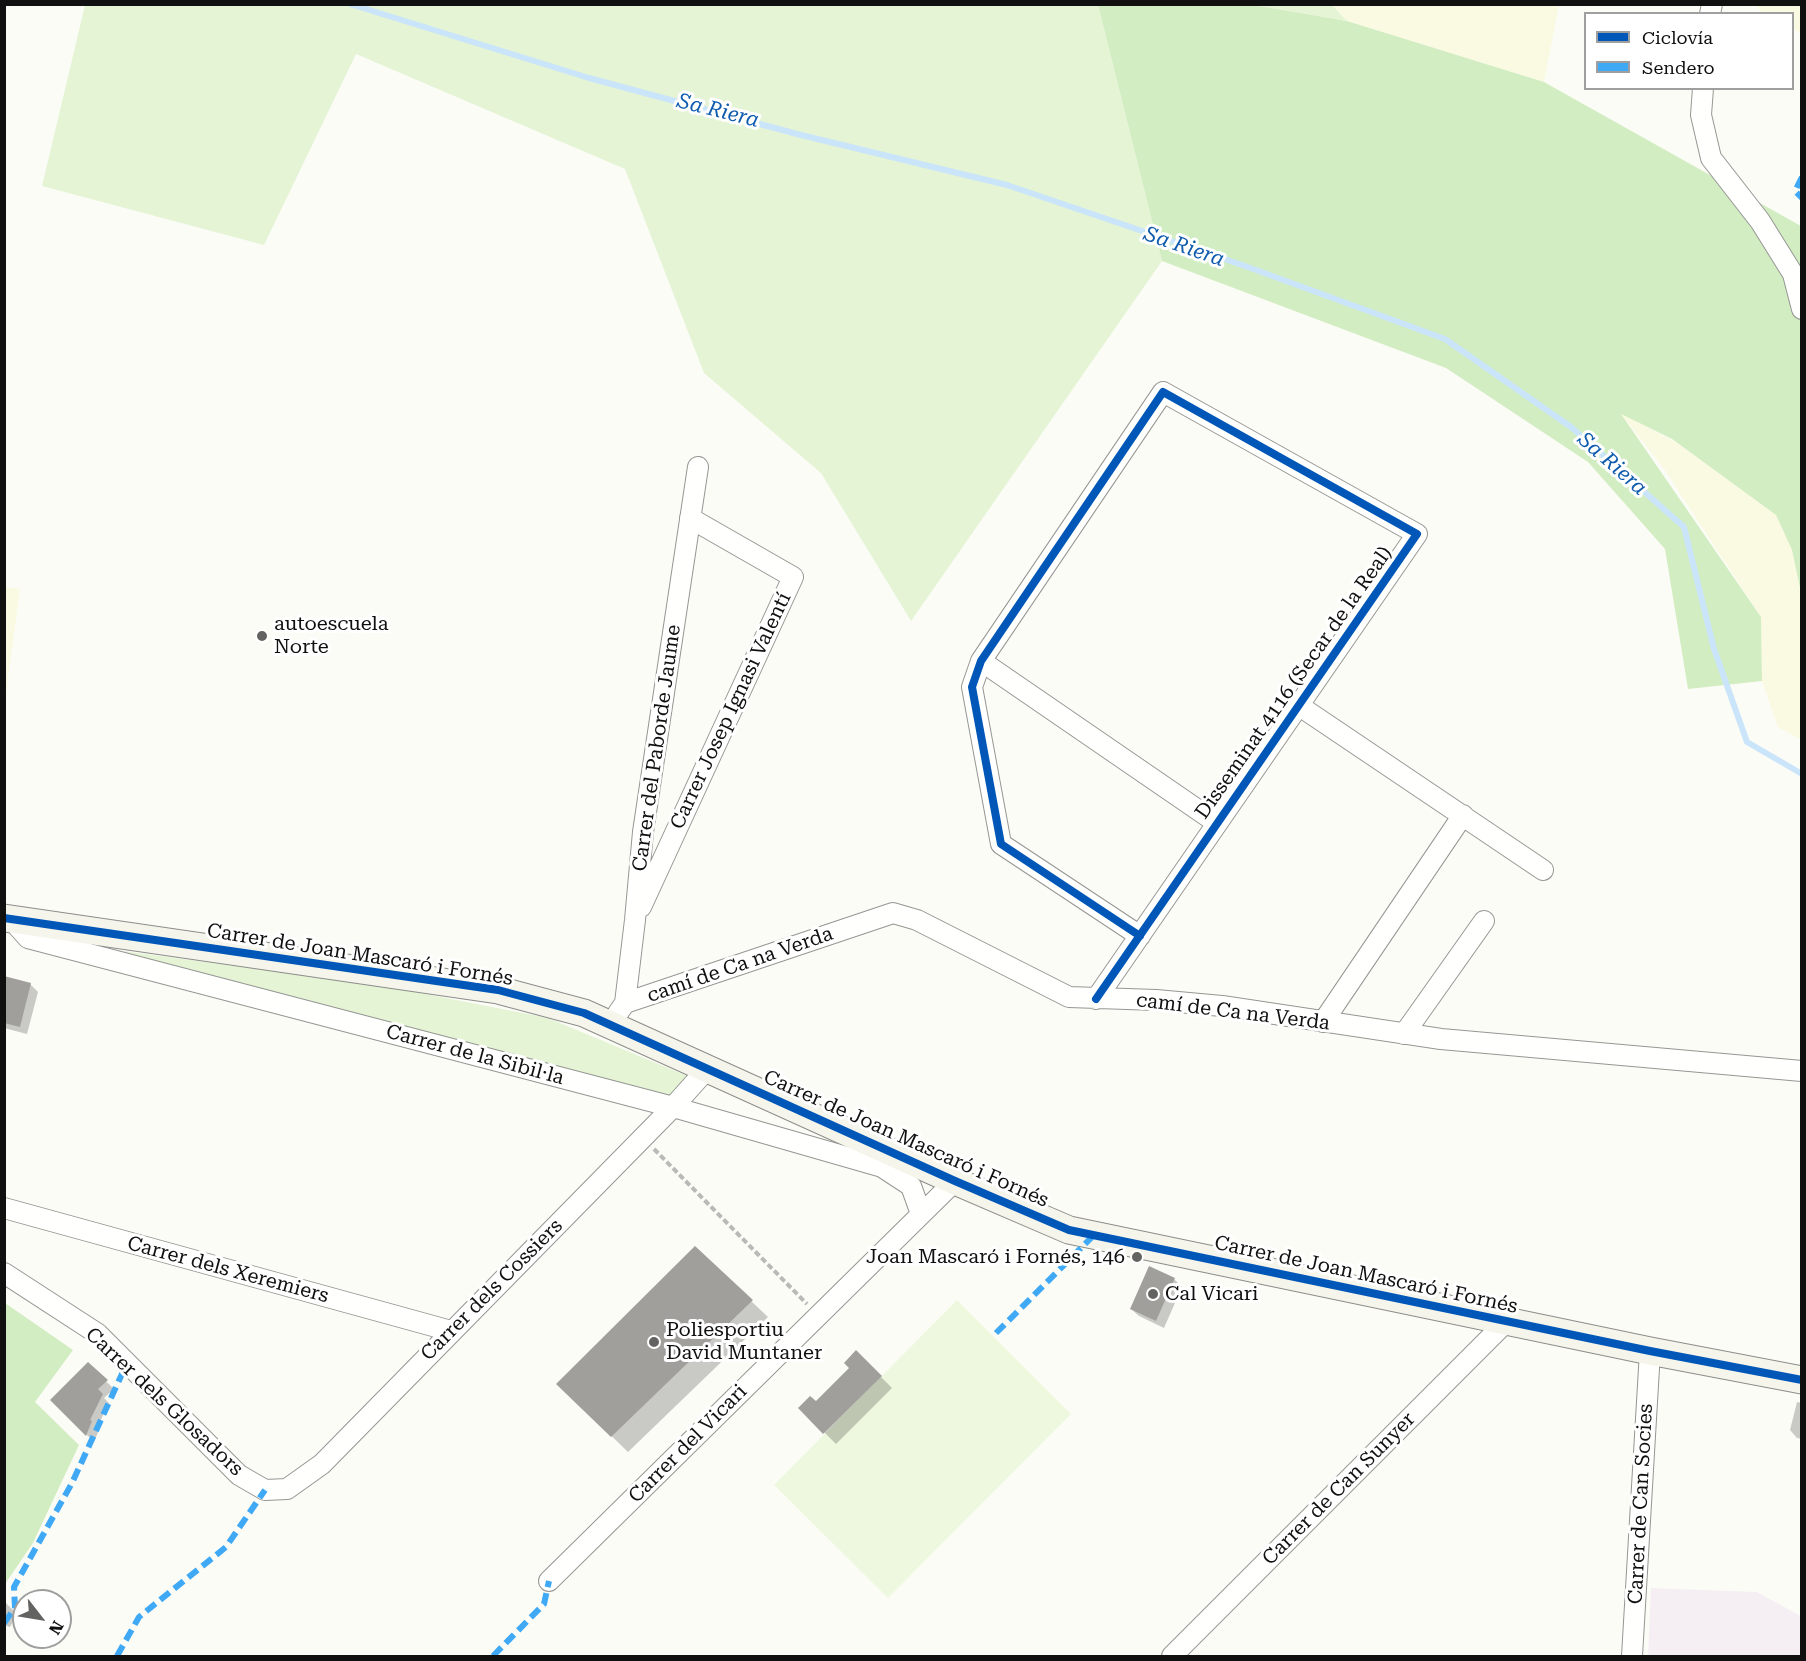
<!DOCTYPE html>
<html>
<head>
<meta charset="utf-8">
<style>
  body { margin:0 }
  #map { position:relative; width:1806px; height:1661px; overflow:hidden; background:#fcfcf7; font-family:"Roboto Serif",serif }
  canvas { display:block }
  .frame { position:absolute; inset:0; border:6px solid #101010; pointer-events:none }
  .legend { position:absolute; left:1584px; top:12px; width:210px; height:78px; box-sizing:border-box; background:#fff; border:2px solid #9f9f9f; margin:0; padding:8px 10px; list-style:none; font-size:18px; color:#101010 }
  .legend li { display:flex; align-items:center; gap:12px; height:30px }
  .legend b { width:30px; border:2px solid #9f9f9f }
  .north { position:absolute; left:12px; top:1589px; width:60px; height:60px; box-sizing:border-box; background:#fff; border:2px solid #9f9f9f; border-radius:50%; rotate:121deg; font-size:16px; font-weight:700; line-height:24px; text-align:center; color:#101010 }
  .north::after { content:''; display:block; margin:auto; width:21px; height:27px; background:#636361; clip-path:polygon(50% 0,100% 100%,50% 72%,0 100%) }
</style>
</head>
<body>
<div id="map">
<canvas width="1806" height="1661"></canvas>
<div class="frame"></div>
<ul class="legend">
<li><b style="height:8px;background:#0057b8"></b>Ciclovía</li>
<li><b style="height:8px;background:#3fa9f5"></b>Sendero</li>
</ul>
<div class="north">N</div>
</div>
<script>
const context = document.querySelector('canvas').getContext('2d');
context.lineJoin = 'round';
function fill(path, color) { context.fillStyle = color; context.fill(path, 'evenodd'); }
const shape = rows => new Path2D(rows.map(r => 'M' + r).join(''));
function trace(path, color, width, dash) { context.strokeStyle = color; context.lineWidth = width; context.lineCap = dash ? 'butt' : 'round'; context.setLineDash(dash || []); context.stroke(path); }
function drawText(font, color, halo, rows, align = 'center') {
  context.font = font + ' "Roboto Serif",serif'; context.lineWidth = 6; context.setLineDash([]); context.textBaseline = 'middle'; context.strokeStyle = halo; context.fillStyle = color; for (const [text, x, y, turn = 0] of rows) {
    context.save(); context.translate(x, y); context.rotate((+turn || 0) * Math.PI / 180); context.textAlign = isNaN(turn) ? turn : align; if (halo) context.strokeText(text, 0, 0); context.fillText(text, 0, 0); context.restore();
  }
}
const industrial = shape([
  [1651,1588,1757,1592,1801,1616,1801,1656,1648,1656]
]);
const farmland = shape([
  [1332,5,1559,5,1544,82,1347,21],
  [1757,5,1801,5,1801,34,1793,29,1792,14,1764,13,1760,11],
  [1620,413,1677,443,1776,515,1792,550,1801,593,1801,740,1778,727,1762,681,1761,617,1662,466],
  [5,587,20,589,5,701,4,587]
]);
const green = shape([
  [85,5,1098,5,1162,261,911,621,821,473,704,373,625,169,356,54,264,245,42,186],
  [1254,5,1332,5,1347,21],
  [85,946,385,986,548,1018,692,1078,670,1101]
]);
const forest = shape([
  [1098,5,1254,5,1347,21,1544,82,1801,226,1801,593,1792,550,1776,515,1672,439,1621,414,1761,617,1762,681,1688,689,1665,549,1588,462,1446,368,1162,261],
  [5,1303,73,1350,35,1402,79,1445,33,1543,5,1584]
]);
const pitch = shape([
  [957,1300,1071,1414,888,1598,774,1485]
]);
const shadow = shape([
  [4,978,30,984,38,992,27,1034,4,1028],
  [695,1248,768,1317,628,1452,558,1384],
  [1150,1268,1174,1279,1182,1287,1164,1328,1139,1316,1131,1309],
  [856,1352,892,1388,836,1444,800,1408,816,1403,851,1368],
  [88,1364,114,1389,104,1398,109,1403,97,1428,99,1430,94,1442,52,1400],
  [1797,1402,1802,1403,1802,1439,1797,1438,1790,1430],
  [4,1601,17,1614,10,1627,4,1625]
]);
const stream = shape([
  [350,4,589,78,797,134,1007,185,1245,266,1445,339,1571,427,1684,527,1714,649,1747,742,1802,774]
]);
const building = shape([
  [4,976,31,983,20,1027,4,1023],
  [695,1246,753,1300,611,1437,556,1384],
  [1149,1266,1175,1278,1156,1321,1130,1309],
  [856,1350,882,1376,823,1434,798,1408,810,1396,816,1401,849,1368,844,1363],
  [88,1362,108,1380,98,1389,103,1394,90,1420,92,1421,86,1436,50,1400]
]);
const path = shape([
  [654,1149,807,1304]
]);
const street = shape([
  [1710,14,1712,4],
  [1703,88,1701,115,1711,158,1760,221,1793,274,1802,309],
  [981,661,1217,823],
  [1298,705,1543,870],
  [641,907,793,577,690,518],
  [12,920,28,938,673,1107,882,1167,911,1186,921,1214],
  [1096,999,1417,534,1163,392,981,661,972,687,1001,844,1140,936],
  [625,1003,893,913,917,920,1069,997,1156,1000,1222,1006,1441,1039,1802,1071],
  [618,1013,625,1003,635,920,643,832,698,467],
  [1323,1022,1463,815],
  [1404,1034,1484,921],
  [4,1208,451,1331],
  [4,1273,98,1334,239,1475,265,1490,287,1489,322,1464,673,1107,707,1069],
  [549,1581,955,1181],
  [1172,1656,1507,1321],
  [1632,1656,1650,1351]
]);
const secondary = shape([
  [4,918,498,990,584,1013,955,1181,1069,1230,1650,1351,1802,1380]
]);
const quiet = shape([
  [1802,177,1795,191,1802,198],
  [996,1333,1094,1235],
  [4,1623,15,1608,14,1587,72,1483,127,1363],
  [117,1656,139,1617,226,1547,265,1490],
  [493,1656,544,1604,549,1581]
]);
const cycleway = shape([
  [4,918,498,990,584,1013,955,1181,1069,1230,1650,1351,1802,1380],
  [1096,999,1417,534,1163,392,981,661,972,687,1001,844,1140,936]
]);
const markers = [
  [262,636,6,"#636361"],
  [1137,1257,6,"#636361"],
  [1153,1294,6,"#636361"],
  [654,1342,6,"#636361"]
];
const poiNames = [
  ["autoescuela",274,624],
  ["Norte",274,647],
  ["Joan Mascaró i Fornés, 146",1125,1257,"right"],
  ["Cal Vicari",1165,1294],
  ["Poliesportiu",666,1330],
  ["David Muntaner",666,1353]
];
const streetNames = [
  ["Disseminat 4116 (Secar de la Real)",1294,683,-55],
  ["Carrer Josep Ignasi Valentí",731,711,-65],
  ["Carrer del Paborde Jaume",657,748,-82],
  ["Carrer de Joan Mascaró i Fornés",360,955,9],
  ["camí de Ca na Verda",740,965,-19],
  ["camí de Ca na Verda",1233,1012,7],
  ["Carrer de la Sibil·la",475,1055,15],
  ["Carrer de Joan Mascaró i Fornés",906,1139,24],
  ["Carrer dels Xeremiers",228,1270,15],
  ["Carrer de Joan Mascaró i Fornés",1366,1275,12],
  ["Carrer dels Cossiers",492,1290,-45],
  ["Carrer dels Glosadors",164,1402,43],
  ["Carrer del Vicari",688,1444,-45],
  ["Carrer de Can Sunyer",1339,1489,-45],
  ["Carrer de Can Socies",1641,1504,-87]
];
const waterNames = [
  ["Sa Riera",718,111,14],
  ["Sa Riera",1184,247,19],
  ["Sa Riera",1612,464,41]
];
fill(industrial, '#f5eff3');
fill(farmland, '#fafae2');
fill(green, '#e4f4d5');
fill(forest, '#d3edc2');
fill(pitch, '#eef8df');
fill(shadow, '#0003');
trace(stream, '#cae5fa', 6);
fill(building, '#a09f9c');
trace(street, '#969694', 22);
trace(secondary, '#8d8d8b', 29);
trace(path, '#b9b9b8', 4, [6, 3]);
trace(street, '#fffffe', 20);
trace(secondary, '#f6f5eb', 27);
trace(quiet, '#3fa9f5', 6, [12, 6]);
trace(cycleway, '#0057b8', 8);
for (const [x, y, r, color] of markers) { const dot = new Path2D(); dot.arc(x, y, r, 0, 2 * Math.PI); context.fillStyle = color; context.fill(dot); trace(dot, '#fff', 2); }
drawText('20px', '#101010', '#fff', poiNames, 'left');
drawText('20px', '#101010', '#fff', streetNames);
drawText('italic 21px', '#0e5bae', '#fff', waterNames);
</script>
</body>
</html>
